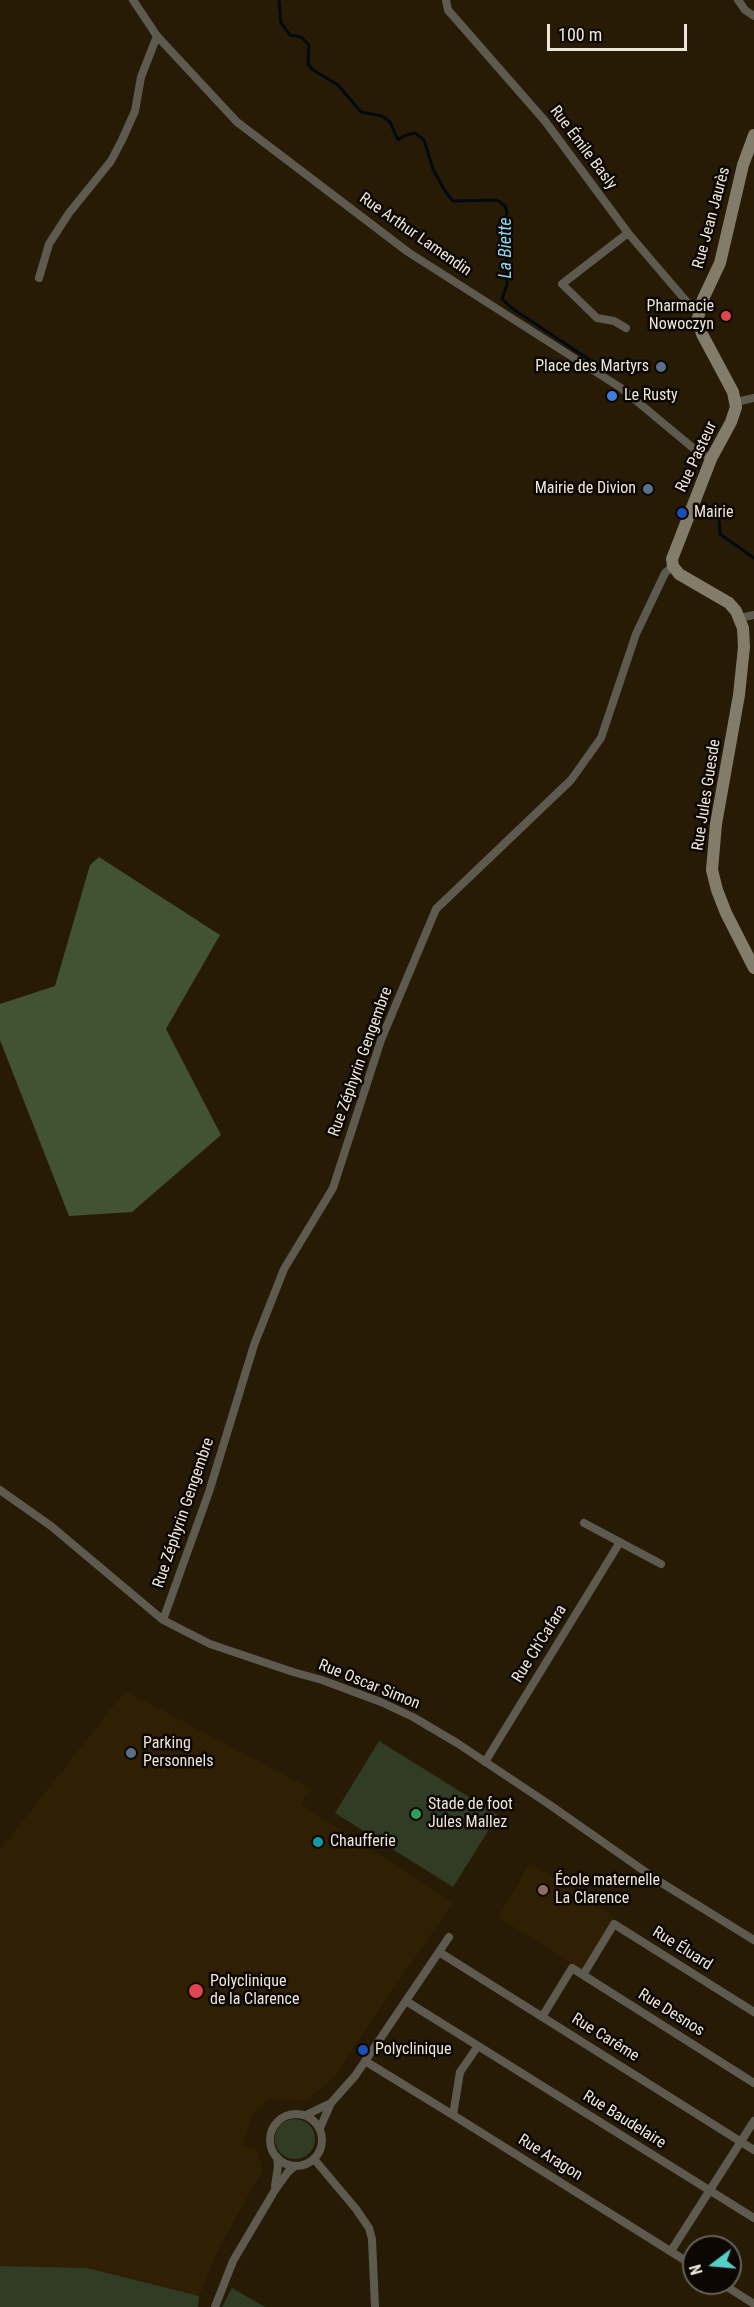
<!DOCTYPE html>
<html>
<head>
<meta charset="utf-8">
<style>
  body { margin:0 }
  #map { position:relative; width:754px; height:2307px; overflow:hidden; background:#271b06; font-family:"Roboto Condensed",sans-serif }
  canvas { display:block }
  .north { position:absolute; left:682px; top:2235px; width:60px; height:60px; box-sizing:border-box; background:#0c0702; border:2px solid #666058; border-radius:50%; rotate:254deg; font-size:16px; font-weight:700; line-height:24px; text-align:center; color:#eee5d9 }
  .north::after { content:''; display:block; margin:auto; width:21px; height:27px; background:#55cec5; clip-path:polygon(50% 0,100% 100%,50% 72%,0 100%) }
  .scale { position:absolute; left:547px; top:24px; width:140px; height:27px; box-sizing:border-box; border:3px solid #eee5d9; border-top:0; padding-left:8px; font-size:18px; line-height:21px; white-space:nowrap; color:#eee5d9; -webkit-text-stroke:4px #0c0702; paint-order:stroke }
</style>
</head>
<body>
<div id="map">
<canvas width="754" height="2307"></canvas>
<div class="north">N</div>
<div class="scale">100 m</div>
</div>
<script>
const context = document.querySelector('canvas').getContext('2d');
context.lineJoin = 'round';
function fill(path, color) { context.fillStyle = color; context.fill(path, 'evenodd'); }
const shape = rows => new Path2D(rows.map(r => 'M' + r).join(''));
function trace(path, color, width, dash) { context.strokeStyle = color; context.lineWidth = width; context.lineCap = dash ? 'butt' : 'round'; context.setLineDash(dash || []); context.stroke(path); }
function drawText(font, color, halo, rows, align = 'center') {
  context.font = font + ' "Roboto Condensed",sans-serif'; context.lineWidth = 5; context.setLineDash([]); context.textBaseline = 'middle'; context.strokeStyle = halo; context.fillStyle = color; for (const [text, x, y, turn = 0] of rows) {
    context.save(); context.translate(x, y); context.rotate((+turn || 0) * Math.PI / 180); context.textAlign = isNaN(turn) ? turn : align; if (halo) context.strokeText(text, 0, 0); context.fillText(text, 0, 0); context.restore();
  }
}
const built = shape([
  [125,1691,311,1789,301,1804,453,1902,332,2079,308,2100,280,2101,269,2098,252,2116,242,2145,256,2149,263,2169,218,2250,199,2296,87,2268,0,2266,0,1850],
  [530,1863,615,1917,581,1969,498,1917]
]);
const green = shape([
  [379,1741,498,1815,453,1887,335,1813],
  '275 2139a20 20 0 1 1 40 0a20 20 0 1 1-40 0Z',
  [0,2266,87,2268,199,2296,198,2307,0,2307],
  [232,2288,265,2307,222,2307]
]);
const forest = shape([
  [99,857,220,935,166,1029,221,1135,132,1212,69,1216,0,1040,0,1004,55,986,90,865]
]);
const stream = shape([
  [279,0,281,23,290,35,301,37,309,45,308,64,313,70,338,85,361,112,382,116,390,122,398,140,404,136,415,133,424,140,433,169,445,191,453,201,497,200,505,206,507,213,503,237,507,264,507,285,502,299,513,309,608,372],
  [715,504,718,507,720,534,754,558]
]);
const street = shape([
  [133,0,157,36,237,122,408,252,621,388,693,448,711,459],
  [446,0,448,10,545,121,628,233,687,302,700,310],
  [738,0,745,10,754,16],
  [39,278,49,244,69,213,111,161,122,140,135,111,141,77,157,36],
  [626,328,614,321,597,318,562,284,628,233],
  [736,402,754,398],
  [740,618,754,615],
  [0,1490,51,1526,163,1620,210,1644,293,1672,322,1680,381,1702,413,1717,457,1743,550,1805,657,1880,754,1940],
  [584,1523,661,1564],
  [163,1620,209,1492,254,1345,284,1269,333,1188,381,1040,436,909,571,780,601,738,636,634,665,573,673,566],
  [485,1762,620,1542],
  [439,1952,754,2150],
  [583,1975,614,1924,754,2012],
  [406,2001,754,2218],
  [542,2017,572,1968,754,2083],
  [478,2046,460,2072,453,2115,694,2266],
  [365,2061,453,2115],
  '270 2140a26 26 0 1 1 52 0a26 26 0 1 1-52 0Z',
  [306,2115,331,2103],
  [320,2128,331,2103,355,2076,449,1937],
  [314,2159,356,2209,369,2228,372,2239,375,2307],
  [275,2186,278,2166,277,2157],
  [671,2251,754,2121],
  [721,2283,754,2304],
  [215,2307,233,2261,275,2190,288,2172,295,2166]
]);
const secondary = shape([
  [754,135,743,165,720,263,703,299,698,318,702,334,733,392,736,407,731,422,711,459,672,559,673,566,679,574,729,603,736,611,743,628,744,647,739,695,716,824,712,870,717,890,726,913,754,968]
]);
const markers = [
  [726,316,6,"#e0444e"],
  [661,367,6,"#5c6f8a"],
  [612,396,6,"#3f7fe0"],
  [648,489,6,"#5c6f8a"],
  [682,513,6,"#1a4fb4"],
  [131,1753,6,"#5c6f8a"],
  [416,1814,6,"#2e9e5b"],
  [318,1842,6,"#0f9aa8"],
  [543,1890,6,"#8d6e63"],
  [196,1991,8,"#e0444e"],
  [363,2050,6,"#1a4fb4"]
];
const streetNames = [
  ["Rue Émile Basly",583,148,53],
  ["Rue Jean Jaurès",712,218,-75],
  ["Rue Arthur Lamendin",415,235,35],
  ["Rue Pasteur",697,457,-65],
  ["Rue Jules Guesde",707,795,-81],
  ["Rue Zéphyrin Gengembre",361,1062,-70],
  ["Rue Zéphyrin Gengembre",184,1513,-71],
  ["Rue Ch'Cafara",540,1644,-58],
  ["Rue Oscar Simon",369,1685,22],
  ["Rue Éluard",682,1949,32],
  ["Rue Desnos",671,2013,32],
  ["Rue Carême",605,2038,32],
  ["Rue Baudelaire",624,2120,32],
  ["Rue Aragon",550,2158,32]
];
const poiNames = [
  ["Pharmacie",714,307,"right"],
  ["Nowoczyn",714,325,"right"],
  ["Place des Martyrs",649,367,"right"],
  ["Le Rusty",624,396],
  ["Mairie de Divion",636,489,"right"],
  ["Mairie",694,513],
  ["Parking",143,1744],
  ["Personnels",143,1762],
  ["Stade de foot",428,1805],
  ["Jules Mallez",428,1823],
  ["Chaufferie",330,1842],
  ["École maternelle",555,1881],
  ["La Clarence",555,1899],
  ["Polyclinique",210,1982],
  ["de la Clarence",210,2000],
  ["Polyclinique",375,2050]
];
const waterNames = [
  ["La Biette",506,248,-90]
];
fill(built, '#302003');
fill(green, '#303d24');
fill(forest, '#425334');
trace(stream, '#000a10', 3);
trace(street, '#5e5a4f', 8);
trace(secondary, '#837c6b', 12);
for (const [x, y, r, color] of markers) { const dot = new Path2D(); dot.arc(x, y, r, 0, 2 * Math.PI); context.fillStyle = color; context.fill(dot); trace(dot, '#0c0702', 2); }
drawText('16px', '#eee5d9', '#0c0702', streetNames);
drawText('16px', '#eee5d9', '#0c0702', poiNames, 'left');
drawText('italic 18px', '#89d5f0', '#0c0702', waterNames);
</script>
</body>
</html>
